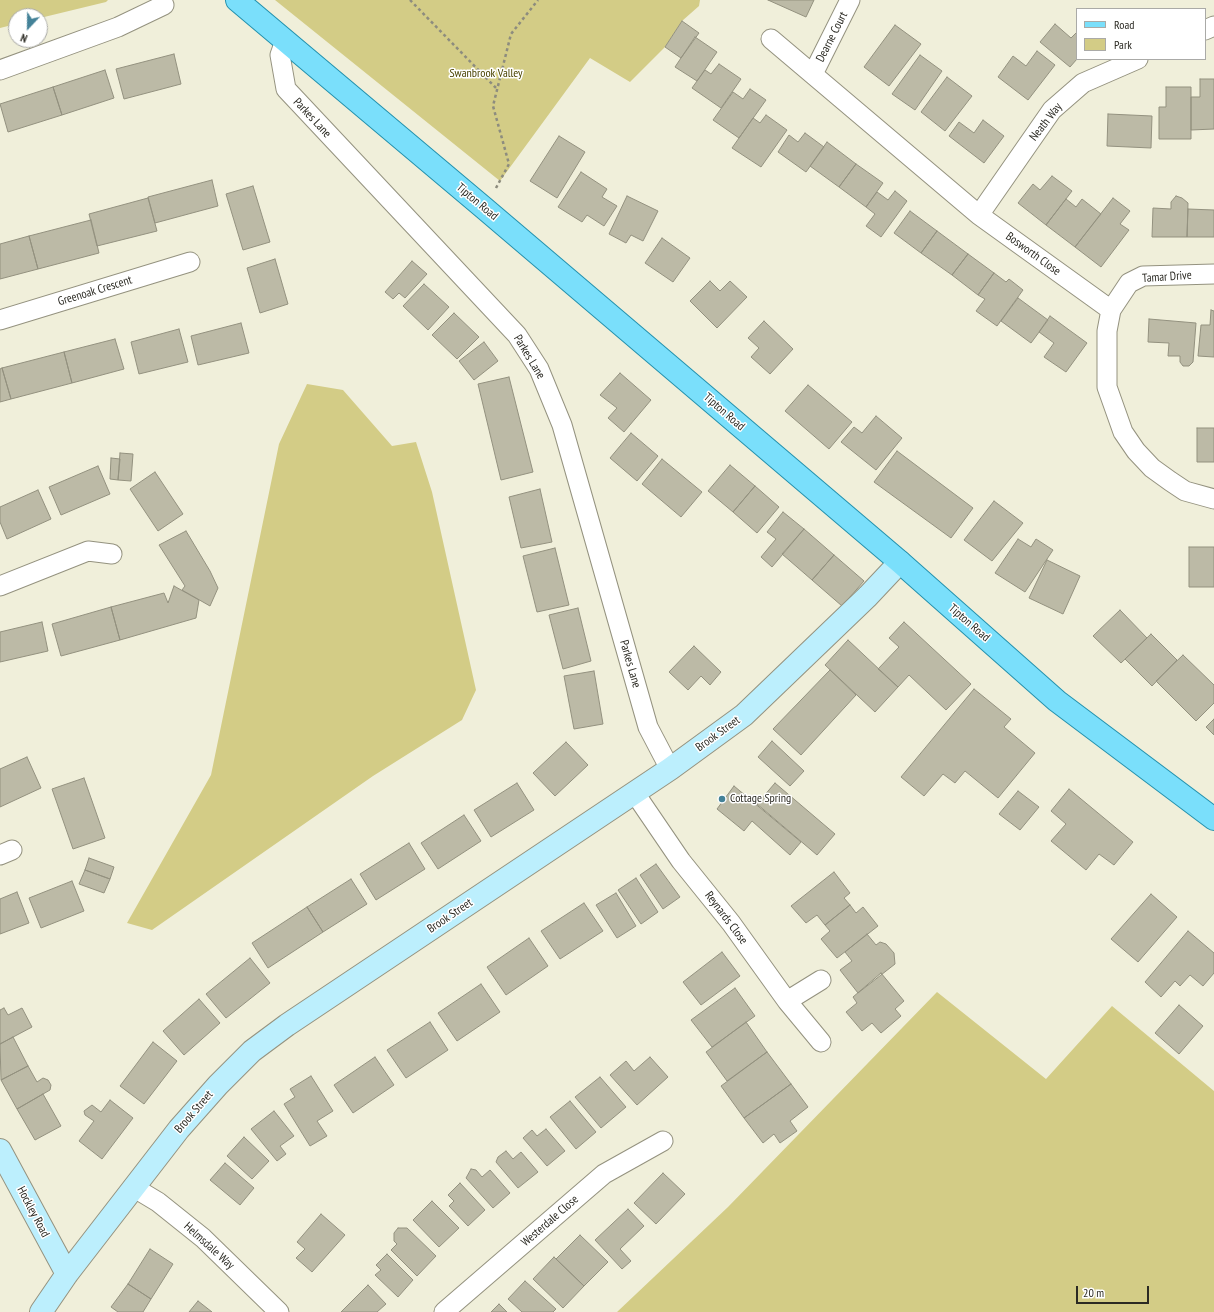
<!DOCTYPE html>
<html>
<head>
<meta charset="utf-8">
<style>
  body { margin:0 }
  #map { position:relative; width:1214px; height:1312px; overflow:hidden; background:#f0efda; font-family:"PT Sans Narrow",sans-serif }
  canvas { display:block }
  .legend { position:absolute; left:1076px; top:8px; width:130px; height:52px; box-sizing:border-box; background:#fff; border:1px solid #aaaaa7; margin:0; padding:5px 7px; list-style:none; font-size:12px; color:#2b2a23 }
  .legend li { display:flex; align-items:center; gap:8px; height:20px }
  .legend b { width:20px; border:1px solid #aaaaa7 }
  .north { position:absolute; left:8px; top:8px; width:40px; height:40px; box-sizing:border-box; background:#fff; border:1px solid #aaaaa7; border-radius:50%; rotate:202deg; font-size:11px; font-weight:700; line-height:16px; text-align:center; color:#2b2a23 }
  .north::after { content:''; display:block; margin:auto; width:14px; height:18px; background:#448298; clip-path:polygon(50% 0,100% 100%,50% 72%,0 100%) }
  .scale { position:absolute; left:1076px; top:1286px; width:73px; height:18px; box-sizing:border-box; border:2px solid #2b2a23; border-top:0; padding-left:5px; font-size:12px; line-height:14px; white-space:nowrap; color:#2b2a23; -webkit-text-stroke:3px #fff; paint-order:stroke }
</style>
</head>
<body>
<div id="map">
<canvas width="1214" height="1312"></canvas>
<ul class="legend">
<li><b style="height:5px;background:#7adffb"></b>Road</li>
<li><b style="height:11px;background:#d3cc86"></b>Park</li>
</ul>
<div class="north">N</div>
<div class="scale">20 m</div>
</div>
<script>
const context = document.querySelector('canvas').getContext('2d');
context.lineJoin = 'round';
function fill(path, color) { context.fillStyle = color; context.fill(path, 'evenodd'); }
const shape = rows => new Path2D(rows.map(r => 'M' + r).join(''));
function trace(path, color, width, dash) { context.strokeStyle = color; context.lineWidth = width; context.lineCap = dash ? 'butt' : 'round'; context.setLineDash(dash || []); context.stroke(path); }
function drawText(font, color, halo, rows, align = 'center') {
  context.font = font + ' "PT Sans Narrow",sans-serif'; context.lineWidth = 3; context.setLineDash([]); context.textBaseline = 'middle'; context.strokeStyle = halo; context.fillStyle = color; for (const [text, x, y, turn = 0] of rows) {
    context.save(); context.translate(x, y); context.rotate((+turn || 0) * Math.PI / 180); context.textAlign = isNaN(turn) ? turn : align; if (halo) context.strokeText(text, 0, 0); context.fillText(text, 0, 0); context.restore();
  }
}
const green = shape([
  [0,0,108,0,106,2,40,18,40,16,16,16,16,24,0,28],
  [275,0,700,0,699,6,682,21,665,47,630,82,590,58,500,181],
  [307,384,343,390,392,446,416,442,432,492,476,690,462,720,373,776,152,930,127,923,211,775,279,444],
  [937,992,1046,1079,1112,1006,1214,1091,1214,1312,617,1312,728,1207]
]);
const building = shape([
  [768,0,814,0,806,17,768,0],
  [682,21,699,33,681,58,665,47,682,21],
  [1055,24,1071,38,1077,32,1077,59,1070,67,1040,42,1055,24],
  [895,25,921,44,889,86,864,67,895,25],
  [695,37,717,52,697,81,675,67,695,37],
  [1037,51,1055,65,1028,100,998,77,1013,56,1026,66,1037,51],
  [174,54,181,84,124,99,116,69,174,54],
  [920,55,942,71,915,110,892,94,920,55],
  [719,64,741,79,721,108,692,88,705,70,711,74,719,64],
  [105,70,114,98,62,115,53,87,105,70],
  [947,77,972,96,945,131,921,112,947,77],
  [1200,79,1214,79,1214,129,1191,130,1191,97,1200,97,1200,79],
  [53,87,62,115,8,132,0,104,53,87],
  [1166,87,1191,87,1191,139,1159,139,1159,107,1166,107,1166,87],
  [750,89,766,100,739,138,713,120,733,92,743,99,750,89],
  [1108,114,1152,116,1151,148,1107,146,1108,114],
  [766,115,787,130,761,167,732,148,753,118,760,123,766,115],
  [983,120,1004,136,984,163,949,136,959,122,974,133,983,120],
  [805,133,824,147,806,172,778,152,789,135,798,142,805,133],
  [559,136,585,152,557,198,530,181,559,136],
  [827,142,856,164,839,187,810,166,827,142],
  [856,164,883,183,866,207,839,187,856,164],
  [581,172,607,189,602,197,617,206,604,226,587,215,582,222,558,207,581,172],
  [1052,176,1072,191,1046,225,1018,203,1033,184,1040,190,1052,176],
  [212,180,218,206,155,223,148,197,212,180],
  [253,186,270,242,243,250,226,194,253,186],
  [895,191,907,201,881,237,866,226,875,214,866,207,877,192,888,200,895,191],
  [627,196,658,211,643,241,631,235,626,243,609,234,627,196],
  [1176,196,1182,198,1188,203,1187,237,1152,237,1153,208,1171,209,1171,202,1176,196],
  [148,198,157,231,97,246,89,214,148,198],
  [1113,198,1130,211,1120,224,1129,230,1101,267,1075,247,1113,198],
  [1066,199,1076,207,1082,199,1101,214,1075,247,1046,225,1066,199],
  [1188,209,1214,210,1214,237,1187,237,1188,209],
  [910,211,937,231,921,253,894,233,910,211],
  [91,220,99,253,38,269,29,236,91,220],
  [937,231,968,254,952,275,921,253,937,231],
  [29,236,38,269,0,279,0,244,29,236],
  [662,238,690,258,673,282,645,263,662,238],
  [968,254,994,273,978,295,952,275,968,254],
  [275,259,288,304,260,313,247,268,275,259],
  [412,261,427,274,405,298,399,293,393,299,385,292,412,261],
  [994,273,1006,282,1009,279,1023,290,997,326,976,311,985,299,978,295,994,273],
  [710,281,720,291,730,281,747,297,717,328,690,301,710,281],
  [424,284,449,307,428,330,403,306,424,284],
  [1018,298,1048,320,1031,343,1001,321,1018,298],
  [1211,310,1214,311,1214,357,1198,356,1201,325,1210,325,1211,310],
  [454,313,479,337,457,359,432,335,454,313],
  [1050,316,1087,343,1066,372,1044,357,1054,343,1039,332,1050,316],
  [1149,319,1196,323,1193,362,1189,366,1183,366,1180,362,1180,356,1168,356,1169,343,1148,342,1149,319],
  [764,321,793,349,770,374,751,357,759,348,748,338,764,321],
  [241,323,249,353,198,365,191,336,241,323],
  [179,329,188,362,139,374,131,342,179,329],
  [115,339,124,369,72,383,64,352,115,339],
  [484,342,498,361,474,380,459,361,484,342],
  [64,352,72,383,11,399,2,368,64,352],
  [2,368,11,399,0,402,0,369,2,368],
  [620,373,651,400,624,432,608,418,617,408,600,395,620,373],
  [509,377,533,472,501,480,478,384,509,377],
  [808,385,852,422,829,449,785,411,808,385],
  [876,416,902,438,876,470,841,442,854,427,862,433,876,416],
  [1197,428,1214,428,1214,462,1197,462,1197,428],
  [631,433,658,456,637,481,610,458,631,433],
  [897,451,973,508,951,538,874,482,897,451],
  [120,453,133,454,131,481,118,480,120,453],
  [111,458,120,459,118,480,110,479,111,458],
  [662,459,702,492,681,517,642,484,662,459],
  [730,465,755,486,733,512,708,491,730,465],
  [98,466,110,494,61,515,49,487,98,466],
  [155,472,183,514,158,531,130,489,155,472],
  [755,486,779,507,757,533,733,512,755,486],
  [540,489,552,542,521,548,509,497,540,489],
  [38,490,51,519,7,539,0,522,0,507,38,490],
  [994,501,1023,523,992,561,964,540,994,501],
  [783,512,804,529,772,567,761,557,776,539,767,532,783,512],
  [804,529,834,555,812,580,782,554,804,529],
  [186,531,210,571,218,588,210,606,182,590,185,586,159,545,186,531],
  [1018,539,1031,547,1036,539,1053,550,1025,592,995,573,1018,539],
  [1189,547,1214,547,1214,587,1189,587,1189,547],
  [555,548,569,605,537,612,523,556,555,548],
  [834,555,864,581,842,606,812,580,834,555],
  [1047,560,1080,576,1063,614,1029,598,1047,560],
  [174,586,199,600,196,618,120,640,111,607,164,593,168,603,174,586],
  [111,607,120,640,61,656,52,624,111,607],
  [578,608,591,661,563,669,549,615,578,608],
  [1120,610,1147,638,1121,663,1093,636,1120,610],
  [42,622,48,651,0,662,0,632,42,622],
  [904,622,971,684,946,710,909,675,898,687,878,669,899,647,889,638,904,622],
  [1151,634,1177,660,1152,686,1125,659,1151,634],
  [848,640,898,687,875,712,825,665,848,640],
  [694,646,721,672,710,685,701,676,688,690,669,672,694,646],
  [1183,655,1214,685,1214,703,1196,721,1156,681,1183,655],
  [830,670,856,695,801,755,773,729,830,670],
  [594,671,603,724,574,729,564,676,594,671],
  [974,689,1011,719,1004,727,1035,753,998,798,965,771,955,783,943,774,924,796,901,777,974,689],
  [1214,719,1214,735,1206,727,1214,719],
  [772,741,804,771,790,786,758,757,772,741],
  [566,742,588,765,555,796,533,773,566,742],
  [27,757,41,788,0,807,0,769,27,757],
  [84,778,105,838,73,849,52,789,84,778],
  [517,783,534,810,491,837,474,810,517,783],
  [775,783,835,834,817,855,757,804,775,783],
  [734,786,801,842,790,855,752,821,744,831,717,809,734,786],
  [1069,789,1133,842,1114,865,1099,854,1086,870,1051,841,1066,824,1051,811,1069,789],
  [1018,791,1039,807,1020,830,999,814,1018,791],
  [464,815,481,841,438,869,421,843,464,815],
  [409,843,425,869,376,900,360,874,409,843],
  [89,858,114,867,110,879,85,870,89,858],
  [656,864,680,897,663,909,640,875,656,864],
  [85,870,110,879,104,893,79,884,85,870],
  [834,872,850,893,844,898,850,905,825,925,817,915,806,923,791,906,834,872],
  [636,878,658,912,641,924,618,890,636,878],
  [351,879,367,904,323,932,307,907,351,879],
  [72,881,84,911,41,928,29,898,72,881],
  [17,892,29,923,0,934,0,899,17,892],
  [616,893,636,926,617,938,596,905,616,893],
  [1151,894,1177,917,1138,962,1111,939,1151,894],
  [584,903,603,931,560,959,541,931,584,903],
  [850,905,856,913,863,907,878,926,837,958,821,939,830,931,825,925,850,905],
  [307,907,323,932,268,968,252,943,307,907],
  [1188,931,1214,953,1214,973,1203,986,1190,975,1180,986,1175,981,1161,997,1145,982,1188,931],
  [867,934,876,945,880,942,886,944,894,953,895,964,858,993,840,970,852,961,845,952,867,934],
  [529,938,548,966,506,995,487,967,529,938],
  [722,952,740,976,701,1005,683,982,722,952],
  [250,958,270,983,226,1018,206,994,250,958],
  [881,973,904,1001,895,1009,901,1016,881,1033,872,1023,862,1031,846,1012,857,1003,853,997,881,973],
  [481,984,500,1012,457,1041,438,1013,481,984],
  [735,988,755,1016,712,1047,691,1020,735,988],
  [199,999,220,1023,184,1055,163,1031,199,999],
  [1179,1005,1203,1026,1179,1054,1155,1033,1179,1005],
  [4,1008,8,1015,22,1008,32,1027,0,1044,0,1010,4,1008],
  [430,1022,448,1050,406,1078,387,1050,430,1022],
  [746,1022,767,1052,727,1081,706,1052,746,1022],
  [13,1037,28,1066,1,1080,0,1044,13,1037],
  [153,1042,177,1061,144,1104,120,1086,153,1042],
  [767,1052,791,1084,744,1118,721,1086,767,1052],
  [375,1057,394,1085,353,1113,334,1085,375,1057],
  [650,1057,668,1077,637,1105,610,1075,626,1061,634,1071,650,1057],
  [28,1066,37,1082,43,1078,48,1080,51,1085,50,1090,17,1109,1,1080,28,1066],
  [311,1076,333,1111,317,1121,327,1136,310,1146,284,1104,295,1097,290,1089,311,1076],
  [600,1077,626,1107,601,1128,575,1097,600,1077],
  [791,1084,808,1107,790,1121,797,1131,780,1143,774,1134,763,1143,744,1118,791,1084],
  [43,1094,61,1126,35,1140,17,1109,43,1094],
  [110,1100,133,1118,102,1159,79,1141,94,1121,85,1115,84,1111,92,1105,101,1112,110,1100],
  [570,1101,596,1132,576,1149,550,1117,570,1101],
  [274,1111,294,1136,280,1146,286,1154,277,1161,251,1129,274,1111],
  [546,1129,565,1151,547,1166,523,1138,532,1130,537,1136,546,1129],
  [244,1137,269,1161,252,1179,227,1156,244,1137],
  [506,1151,513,1159,521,1152,538,1172,518,1188,496,1162,498,1157,506,1151],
  [225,1163,254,1188,240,1205,210,1180,225,1163],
  [471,1169,476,1170,482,1177,490,1170,510,1193,493,1208,466,1178,471,1169],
  [663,1173,685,1194,656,1224,634,1203,663,1173],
  [460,1183,485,1210,468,1226,449,1206,454,1201,448,1195,460,1183],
  [432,1201,459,1228,439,1247,413,1220,432,1201],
  [628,1209,644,1226,620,1249,631,1261,622,1269,595,1240,628,1209],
  [321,1214,345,1235,312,1272,296,1258,305,1249,297,1242,321,1214],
  [398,1228,407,1228,436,1256,417,1276,391,1250,397,1244,394,1241,394,1233,398,1228],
  [580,1235,608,1262,584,1286,556,1259,580,1235],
  [150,1249,173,1264,151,1299,128,1284,150,1249],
  [387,1254,413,1280,398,1297,375,1275,381,1270,376,1265,387,1254],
  [554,1257,584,1286,563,1308,533,1279,554,1257],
  [525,1281,556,1309,553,1312,522,1312,508,1299,525,1281],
  [128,1284,151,1299,143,1312,118,1312,111,1307,128,1284],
  [368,1285,386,1304,377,1312,341,1312,368,1285],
  [198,1301,212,1312,189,1312,198,1301],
  [499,1304,507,1312,491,1312,499,1304]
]);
const path = shape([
  [410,0,497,89],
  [496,188,509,164,493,106,511,34,538,0]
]);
const street = shape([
  [1205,30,1214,26],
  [771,39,979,215,1111,310,1107,331,1107,387,1123,432,1136,451,1152,468,1170,481,1185,491,1214,499],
  [285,41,280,55,286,89,517,335,539,369,562,425,648,727,670,769],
  [0,70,118,27,164,5],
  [813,74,850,0],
  [979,215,1052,110,1083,83,1138,59],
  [1111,310,1129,283,1143,276,1214,274],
  [0,320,190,262],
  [0,586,88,551,112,554],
  [634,792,681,861,731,923,787,1001,821,1042],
  [0,855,12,850],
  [787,1001,821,980],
  [133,1187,158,1202,203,1238,279,1312],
  [444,1312,604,1174,663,1141]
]);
const secondary = shape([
  [0,1150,67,1274],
  [41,1312,67,1274,179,1129,218,1085,252,1051,287,1025,670,769,744,715,868,596,900,562]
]);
const primary = shape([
  [237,0,484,208,900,562,1057,701,1214,819]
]);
const markers = [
  [722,799,4,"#448298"]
];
const streetNames = [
  ["Dearne Court",832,37,-63],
  ["Parkes Lane",312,118,47],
  ["Neath Way",1046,122,-52],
  ["Tipton Road",477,202,40],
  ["Bosworth Close",1033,254,36],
  ["Tamar Drive",1167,277,-4],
  ["Greenoak Crescent",95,291,-17],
  ["Parkes Lane",529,357,59],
  ["Tipton Road",724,412,41],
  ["Tipton Road",969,623,41],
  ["Parkes Lane",630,664,74],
  ["Brook Street",718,734,-36],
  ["Brook Street",450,916,-34],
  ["Reynards Close",726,918,53],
  ["Brook Street",194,1112,-49],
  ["Hockley Road",33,1212,62],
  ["Westerdale Close",550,1221,-41],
  ["Helmsdale Way",209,1246,42]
];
const parkNames = [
  ["Swanbrook Valley",486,74]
];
const poiNames = [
  ["Cottage Spring",730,799]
];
fill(green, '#d3cc86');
fill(building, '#bcbaa6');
trace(building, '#93917f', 1);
trace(street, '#94927f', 21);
trace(secondary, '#94927f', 24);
trace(primary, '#2491ad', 24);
trace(path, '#8d8c7e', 2.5, [3, 3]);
trace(street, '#fff', 19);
trace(secondary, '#bceffd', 22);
trace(primary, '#7adffb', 22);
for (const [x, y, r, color] of markers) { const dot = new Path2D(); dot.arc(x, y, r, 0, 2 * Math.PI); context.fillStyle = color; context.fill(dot); trace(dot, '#fff', 1.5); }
drawText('12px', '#2b2a23', '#fff', streetNames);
drawText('12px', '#494201', '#fff', parkNames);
drawText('12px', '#2b2a23', '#fff', poiNames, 'left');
</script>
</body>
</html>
